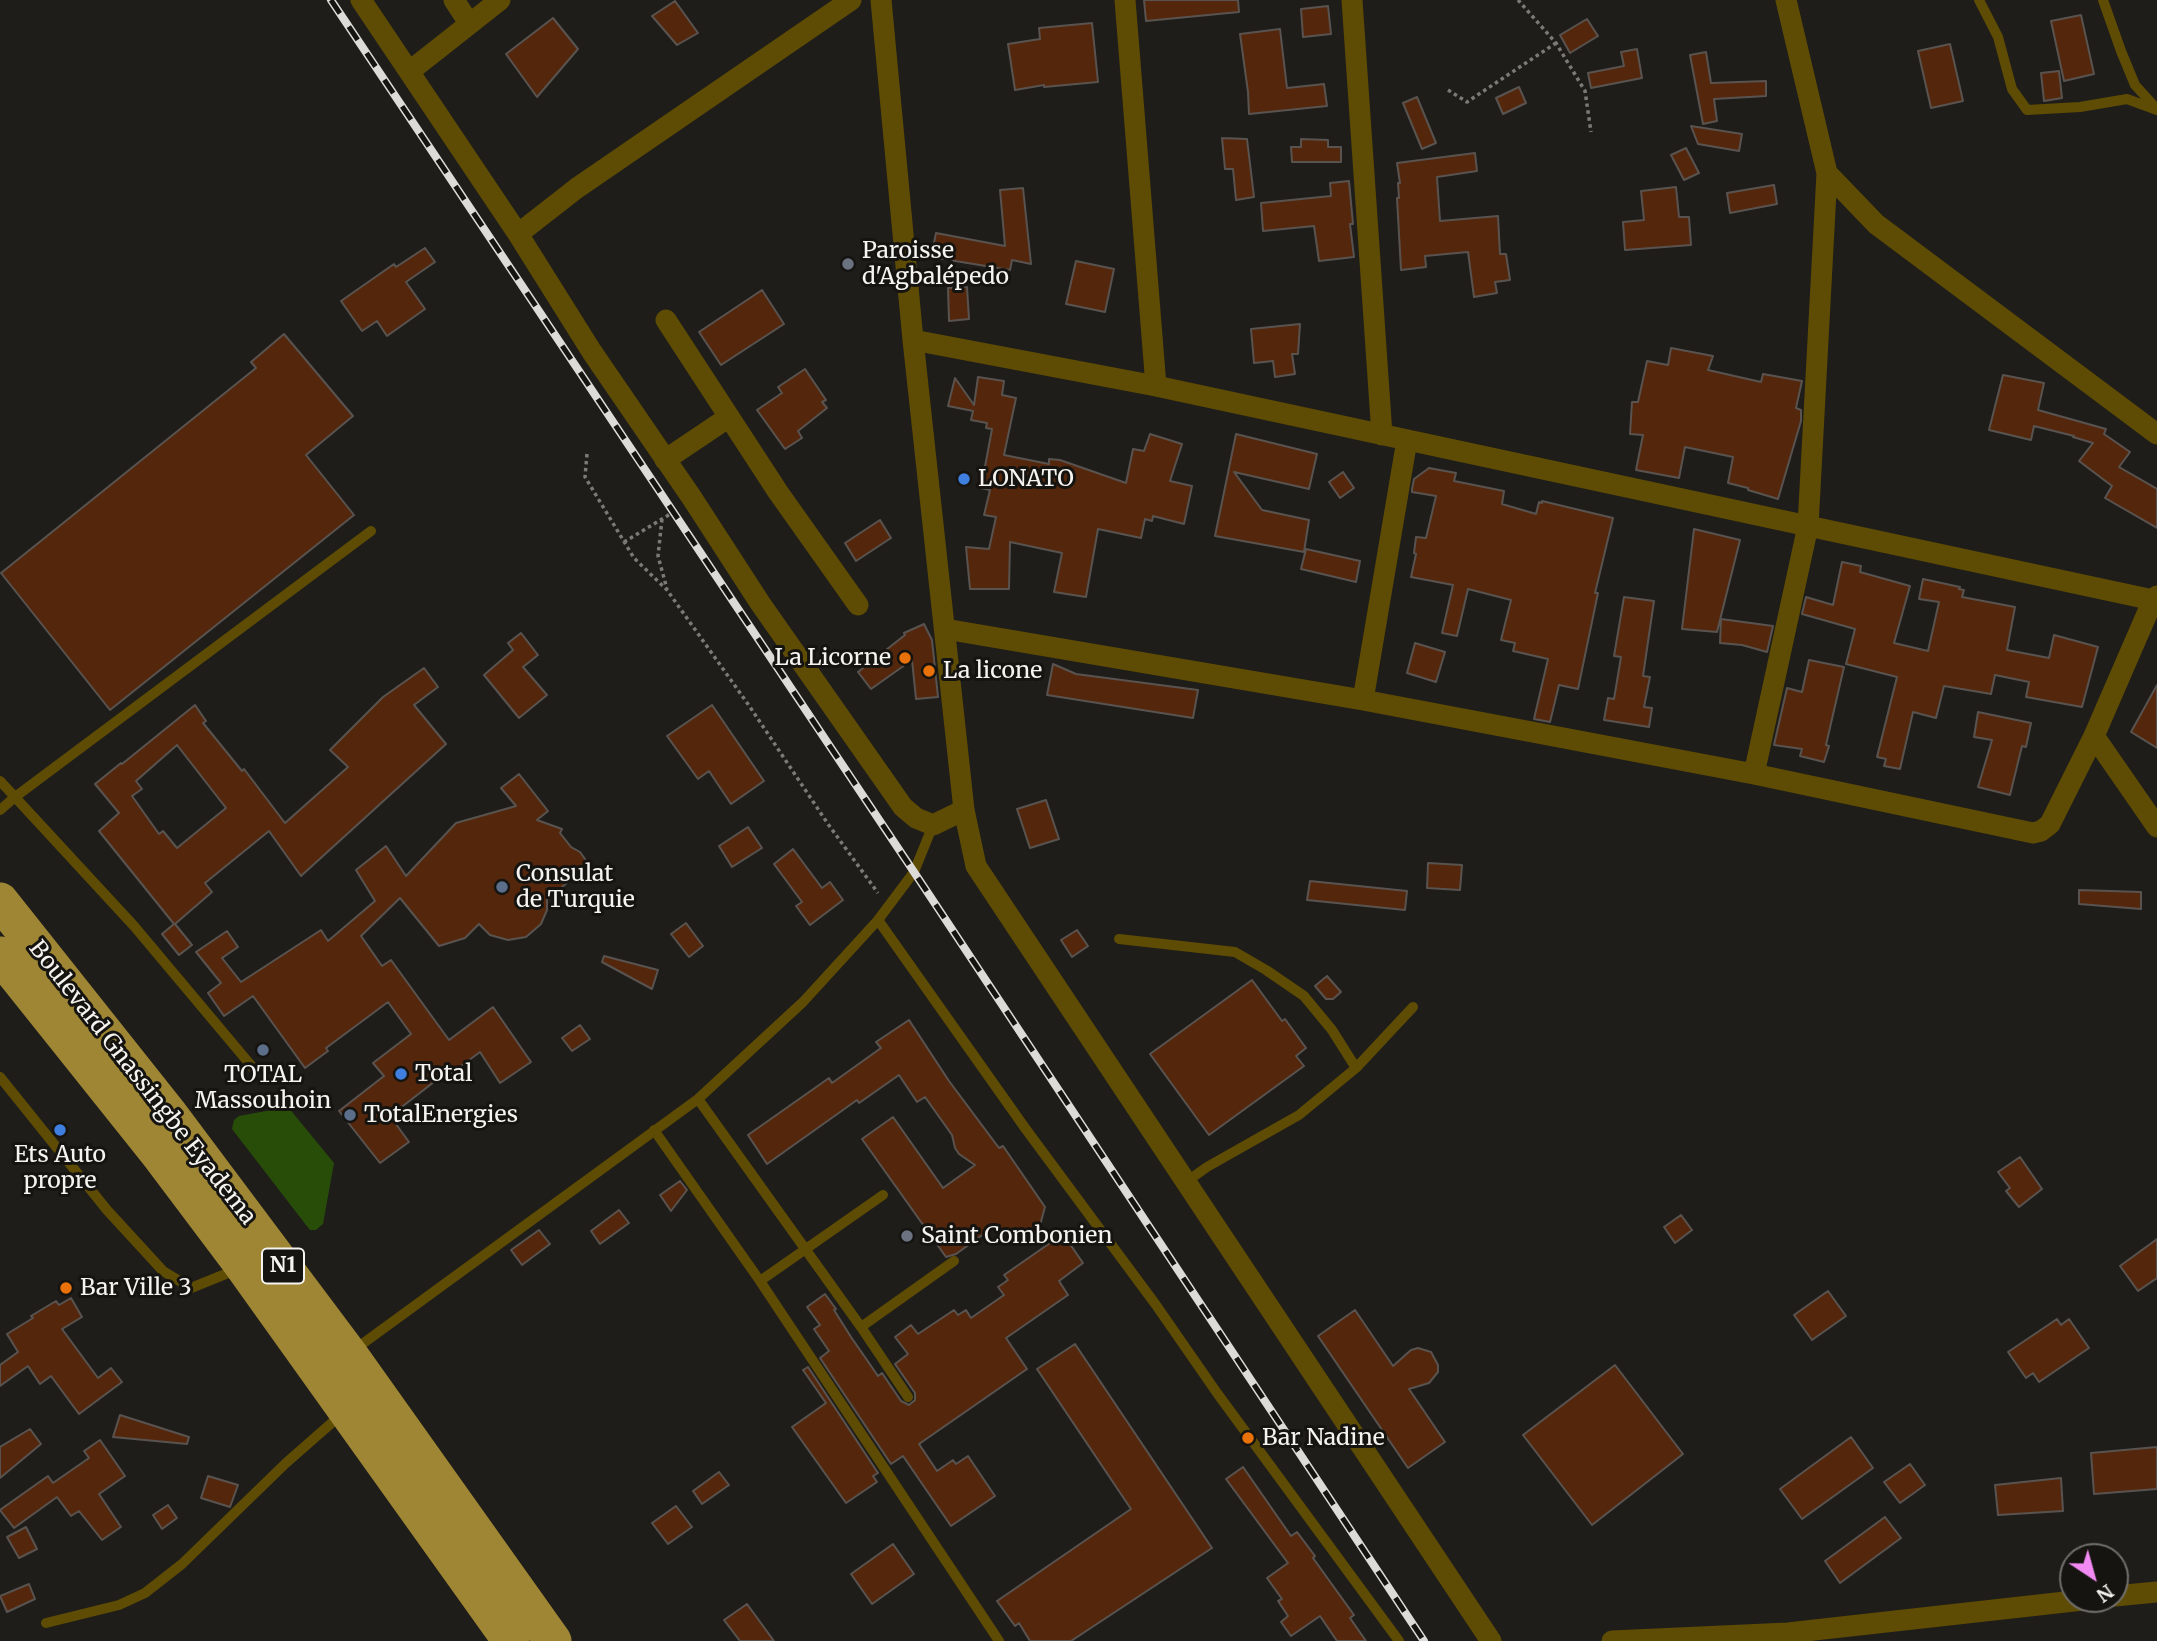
<!DOCTYPE html>
<html>
<head>
<meta charset="utf-8">
<style>
  body { margin:0 }
  #map { position:relative; width:2157px; height:1641px; overflow:hidden; background:#1f1d19; font-family:Merriweather,serif }
  canvas { display:block }
  .north { position:absolute; left:2059px; top:1543px; width:70px; height:70px; box-sizing:border-box; background:#161410; border:2px solid #6f6e6a; border-radius:50%; rotate:144deg; font-size:19px; font-weight:700; line-height:28px; text-align:center; color:#f5f4f1 }
  .north::after { content:''; display:block; margin:auto; width:24px; height:32px; background:#f28af3; clip-path:polygon(50% 0,100% 100%,50% 72%,0 100%) }
</style>
</head>
<body>
<div id="map">
<canvas width="2157" height="1641"></canvas>
<div class="north">N</div>
</div>
<script>
const context = document.querySelector('canvas').getContext('2d');
context.lineJoin = 'round';
function fill(path, color) { context.fillStyle = color; context.fill(path, 'evenodd'); }
const shape = rows => new Path2D(rows.map(r => 'M' + r).join(''));
function trace(path, color, width, dash) { context.strokeStyle = color; context.lineWidth = width; context.lineCap = dash ? 'butt' : 'round'; context.setLineDash(dash || []); context.stroke(path); }
function drawText(font, color, halo, rows, align = 'center') {
  context.font = font + ' Merriweather,serif'; context.lineWidth = 6; context.setLineDash([]); context.textBaseline = 'middle'; context.strokeStyle = halo; context.fillStyle = color; for (const [text, x, y, turn = 0] of rows) {
    context.save(); context.translate(x, y); context.rotate((+turn || 0) * Math.PI / 180); context.textAlign = isNaN(turn) ? turn : align; if (halo) context.strokeText(text, 0, 0); context.fillText(text, 0, 0); context.restore();
  }
}
const green = shape([
  [288,1107,334,1163,323,1224,316,1230,310,1230,306,1225,232,1129,234,1120,239,1116]
]);
const building = shape([
  [1144,0,1238,0,1239,12,1146,21,1144,0],
  [675,1,698,33,677,45,652,16,675,1],
  [1328,6,1331,34,1303,37,1301,9,1328,6],
  [2081,15,2094,74,2064,81,2051,21,2081,15],
  [553,18,578,49,537,97,506,54,553,18],
  [1587,19,1598,36,1570,53,1560,35,1587,19],
  [1092,23,1098,82,1044,87,1044,85,1015,90,1008,44,1040,39,1039,28,1092,23],
  [1280,29,1287,88,1324,84,1327,106,1249,114,1248,92,1240,34,1280,29],
  [1950,44,1963,101,1931,108,1918,51,1950,44],
  [1637,49,1642,78,1591,88,1588,73,1624,66,1621,52,1637,49],
  [1706,52,1711,83,1766,81,1766,96,1714,99,1717,121,1703,124,1690,55,1706,52],
  [2059,71,2062,98,2044,101,2041,73,2059,71],
  [1519,87,1526,103,1503,114,1496,98,1519,87],
  [1417,97,1436,143,1422,149,1403,103,1417,97],
  [1691,126,1742,134,1739,151,1698,144,1691,126],
  [1222,138,1247,139,1254,197,1236,200,1233,169,1225,169,1222,138],
  [1301,139,1328,140,1328,147,1341,147,1341,162,1292,162,1291,147,1301,147,1301,139],
  [1686,148,1699,173,1684,180,1671,155,1686,148],
  [1475,153,1477,171,1437,177,1440,221,1498,216,1500,254,1506,254,1510,280,1495,282,1497,293,1474,297,1468,252,1425,256,1426,267,1401,270,1397,198,1399,198,1398,183,1400,183,1397,163,1475,153],
  [1349,181,1353,224,1350,224,1354,257,1319,261,1314,226,1263,231,1261,203,1331,196,1330,183,1349,181],
  [1774,185,1777,204,1730,213,1727,193,1774,185],
  [1676,187,1679,217,1689,217,1691,245,1625,250,1623,222,1644,220,1641,191,1676,187],
  [1023,188,1031,264,1012,260,1010,270,931,257,936,233,1005,246,1000,190,1023,188],
  [425,248,435,262,406,282,425,309,387,336,377,321,362,331,341,301,394,264,396,267,425,248],
  [1076,261,1114,269,1105,312,1066,304,1076,261],
  [967,287,969,319,949,321,948,288,967,287],
  [762,290,784,324,721,365,699,332,762,290],
  [1300,324,1298,354,1292,354,1295,374,1275,377,1273,361,1254,363,1251,329,1300,324],
  [284,334,353,416,306,455,354,515,110,710,1,573,256,368,251,362,284,334],
  [1671,348,1713,356,1708,370,1761,382,1763,374,1802,381,1796,408,1801,410,1801,421,1778,499,1748,490,1748,488,1728,483,1733,457,1685,447,1679,478,1636,470,1643,435,1630,434,1632,402,1638,402,1647,361,1668,365,1671,348],
  [805,369,826,400,822,402,827,408,798,431,802,438,785,449,757,410,782,393,778,387,805,369],
  [2003,375,2044,383,2038,410,2106,429,2104,434,2130,452,2119,467,2157,489,2157,528,2105,498,2112,486,2079,461,2093,443,2073,437,2074,436,2034,426,2031,440,1989,430,2003,375],
  [978,377,1004,381,1002,395,1016,398,1004,455,1049,464,1049,459,1060,460,1126,483,1133,449,1144,451,1150,434,1182,444,1170,481,1192,486,1184,524,1153,516,1152,521,1145,519,1141,538,1098,529,1086,597,1054,592,1062,553,1010,542,1009,589,970,589,966,547,989,549,996,517,984,515,990,490,981,488,992,429,986,428,987,423,971,420,973,411,948,406,955,378,974,405,978,377],
  [1236,434,1317,454,1309,489,1234,472,1262,510,1309,520,1304,552,1215,536,1236,434],
  [1429,468,1456,473,1454,481,1504,491,1502,504,1536,514,1539,502,1542,503,1542,501,1613,518,1595,593,1598,593,1578,689,1559,685,1550,722,1534,719,1548,659,1513,651,1515,643,1501,640,1511,600,1468,589,1457,636,1442,633,1453,585,1411,577,1416,554,1414,553,1416,537,1426,538,1436,496,1412,492,1412,489,1414,479,1429,468],
  [1343,472,1354,488,1340,498,1329,482,1343,472],
  [880,520,891,538,856,561,845,543,880,520],
  [1694,529,1740,540,1717,632,1682,629,1694,529],
  [1306,549,1360,561,1356,582,1301,569,1306,549],
  [1842,562,1861,566,1860,572,1910,586,1894,643,1928,651,1939,602,1919,599,1923,579,1960,587,1959,589,1964,590,1962,597,2015,607,2007,650,2049,658,2054,635,2098,647,2082,707,2026,697,2029,682,1995,675,1991,694,1944,686,1936,718,1913,712,1900,769,1884,766,1886,759,1877,757,1897,677,1846,664,1855,629,1802,614,1806,597,1833,605,1842,562],
  [1624,597,1654,601,1643,676,1650,677,1644,707,1652,708,1649,727,1604,720,1608,698,1614,699,1621,657,1614,656,1624,597],
  [1721,619,1773,626,1767,652,1742,645,1720,643,1721,619],
  [924,624,932,640,938,697,916,699,912,660,871,689,858,672,905,635,904,633,924,624],
  [521,633,538,655,523,667,547,695,519,718,484,675,513,650,508,643,521,633],
  [1415,643,1445,652,1436,682,1407,673,1415,643],
  [1809,660,1844,667,1826,745,1829,746,1824,762,1800,756,1802,749,1774,745,1787,688,1802,692,1809,660],
  [1053,664,1076,674,1198,690,1193,718,1047,695,1053,664],
  [424,668,438,687,414,705,446,744,301,876,269,831,205,883,212,892,175,924,192,945,179,955,162,934,174,924,99,831,119,813,95,784,121,763,122,764,195,705,206,721,203,723,242,771,244,769,285,823,348,767,330,750,383,697,424,668],
  [177,745,226,808,177,848,163,831,159,834,132,796,142,789,136,781,177,745],
  [2157,685,2157,748,2131,732,2157,685],
  [712,705,764,781,731,804,709,771,698,779,667,736,712,705],
  [1978,712,2031,723,2026,747,2022,746,2010,795,1978,787,1992,740,1974,737,1978,712],
  [519,774,548,811,537,820,562,829,560,833,571,847,580,852,590,866,583,883,570,880,560,889,547,888,547,910,541,924,526,937,508,940,490,935,479,924,465,938,439,946,400,898,361,936,382,966,391,960,449,1040,493,1007,531,1062,500,1083,480,1052,445,1078,443,1075,390,1116,409,1142,380,1163,339,1111,384,1076,373,1063,411,1034,388,1002,326,1048,328,1051,305,1068,253,996,224,1016,208,993,221,983,196,952,227,931,238,947,222,958,241,982,321,930,328,941,375,901,356,870,386,846,406,876,456,823,516,806,501,788,519,774],
  [1046,800,1059,839,1030,848,1017,809,1046,800],
  [748,827,762,848,732,867,719,846,748,827],
  [793,849,822,888,830,882,843,900,810,925,796,906,802,902,774,864,793,849],
  [1428,863,1462,865,1460,890,1427,888,1428,863],
  [1310,881,1407,891,1405,910,1307,900,1310,881],
  [2079,890,2141,892,2141,909,2079,904,2079,890],
  [686,923,703,946,689,957,671,934,686,923],
  [1077,930,1088,946,1072,957,1061,940,1077,930],
  [604,956,658,970,652,989,602,962,604,956],
  [1327,976,1341,992,1333,999,1326,999,1315,986,1327,976],
  [1252,980,1282,1021,1285,1019,1306,1048,1296,1056,1304,1066,1209,1135,1150,1054,1252,980],
  [909,1020,949,1081,999,1148,1003,1146,1045,1207,1036,1240,992,1228,956,1254,946,1257,862,1139,893,1117,943,1188,975,1165,959,1154,955,1148,952,1135,925,1097,917,1102,899,1075,859,1103,857,1100,767,1164,748,1135,829,1078,832,1083,881,1048,876,1042,909,1020],
  [580,1025,590,1039,572,1051,562,1038,580,1025],
  [2020,1157,2042,1189,2019,1207,2006,1191,2010,1188,1998,1172,2020,1157],
  [680,1181,687,1190,671,1211,660,1195,680,1181],
  [619,1210,629,1223,600,1244,591,1231,619,1210],
  [1681,1215,1692,1230,1675,1243,1664,1227,1681,1215],
  [539,1230,550,1244,522,1265,511,1250,539,1230],
  [1063,1234,1083,1263,1059,1281,1068,1295,1006,1338,1027,1369,919,1444,937,1471,953,1460,956,1464,968,1456,995,1496,951,1526,903,1456,891,1464,820,1358,829,1351,814,1329,820,1325,807,1307,825,1294,836,1309,834,1310,851,1337,878,1376,882,1373,901,1401,909,1405,915,1400,915,1393,895,1364,908,1354,895,1337,911,1325,918,1334,954,1310,958,1315,966,1310,971,1318,1004,1295,998,1287,1008,1280,1004,1275,1063,1234],
  [2157,1239,2157,1278,2138,1291,2120,1266,2157,1239],
  [1828,1291,1846,1316,1812,1340,1794,1315,1828,1291],
  [71,1298,82,1317,62,1329,98,1378,111,1368,122,1382,79,1414,51,1376,40,1384,28,1366,0,1386,0,1365,18,1352,7,1334,33,1318,31,1316,56,1301,59,1305,71,1298],
  [1355,1310,1393,1366,1411,1350,1418,1348,1431,1352,1438,1365,1438,1372,1429,1383,1409,1389,1445,1442,1408,1468,1318,1336,1355,1310],
  [2057,1319,2061,1325,2069,1319,2089,1348,2039,1382,2033,1373,2026,1378,2008,1352,2057,1319],
  [1075,1344,1212,1548,1071,1641,1030,1641,1019,1623,1015,1626,997,1601,1131,1509,1037,1369,1075,1344],
  [1615,1365,1683,1454,1592,1525,1523,1435,1615,1365],
  [808,1367,878,1473,873,1476,877,1482,846,1503,792,1427,826,1403,803,1370,808,1367],
  [120,1415,189,1437,187,1444,113,1437,120,1415],
  [30,1429,41,1444,0,1478,0,1447,30,1429],
  [1851,1437,1873,1468,1802,1519,1780,1489,1851,1437],
  [100,1440,125,1476,99,1494,121,1527,102,1540,79,1511,71,1516,57,1497,14,1528,0,1510,48,1476,53,1483,89,1458,84,1451,100,1440],
  [2157,1447,2157,1489,2094,1494,2091,1453,2157,1447],
  [1910,1464,1925,1485,1900,1503,1884,1482,1910,1464],
  [1243,1467,1291,1536,1297,1532,1315,1556,1313,1558,1354,1615,1350,1618,1366,1641,1337,1641,1320,1616,1291,1636,1281,1622,1288,1616,1278,1601,1282,1599,1267,1578,1288,1563,1226,1479,1243,1467],
  [719,1472,729,1485,702,1504,693,1491,719,1472],
  [208,1476,238,1485,230,1507,201,1498,208,1476],
  [2061,1478,2063,1511,1998,1515,1995,1485,2061,1478],
  [168,1505,177,1518,162,1529,153,1515,168,1505],
  [676,1506,692,1527,668,1544,652,1523,676,1506],
  [1885,1517,1901,1538,1840,1583,1825,1561,1885,1517],
  [26,1527,37,1549,19,1558,7,1537,26,1527],
  [893,1544,914,1574,872,1604,851,1574,893,1544],
  [29,1584,35,1599,7,1612,0,1596,29,1584],
  [747,1604,774,1641,740,1641,724,1620,747,1604]
]);
const path = shape([
  [1518,0,1556,43,1585,91,1591,132],
  [1448,90,1467,102,1556,43],
  [587,454,585,477,634,558,667,590,750,707,828,824,878,893],
  [662,519,658,556,667,589],
  [624,542,677,510]
]);
const service = shape([
  [1979,0,1998,37,2012,89,2027,110,2080,107,2127,99,2157,110],
  [2103,0,2121,51,2135,85,2155,107],
  [0,781,134,926,254,1069],
  [0,810,15,797,371,531],
  [878,920,1025,1128,1156,1305,1217,1393,1399,1641],
  [1119,939,1235,952,1266,970,1304,996,1332,1030,1356,1068],
  [0,1077,107,1210,163,1271,191,1288,238,1269],
  [698,1099,861,1327,908,1397],
  [654,1130,760,1281,999,1641],
  [1186,1182,1207,1167,1299,1115,1356,1068,1413,1007],
  [760,1281,883,1195],
  [861,1327,954,1261],
  [354,1350,698,1099,803,1002,878,920,914,872,933,825],
  [46,1623,119,1605,145,1593,182,1564,286,1463,343,1413]
]);
const minor = shape([
  [361,0,518,234,592,352,692,498,760,603,903,807,916,818,933,825,964,810],
  [454,0,469,23],
  [881,0,913,340,964,810,976,866,1491,1641],
  [1125,0,1156,386],
  [1352,0,1382,435],
  [410,71,500,0],
  [1827,173,1876,224,2157,434],
  [518,234,577,188,851,0],
  [666,320,778,492,858,605],
  [913,340,1156,386,2153,600],
  [665,460,729,417],
  [945,629,1363,700,1754,774,2033,833,2041,831,2050,824,2094,736,2153,600,2157,596],
  [1363,700,1407,440],
  [2094,736,2157,827],
  [1754,774,1808,526,1827,173,1786,0],
  [2115,1596,2157,1592],
  [1612,1641,1788,1633,2092,1599]
]);
const trunk = shape([
  [0,901,170,1115,349,1354,553,1641],
  [0,955,158,1153,243,1266,511,1641]
]);
const rail = shape([
  [331,0,914,872,1424,1641]
]);
const markers = [
  [848,264,7,"#6b7280"],
  [964,479,7,"#3f7fe0"],
  [905,658,7,"#e8710a"],
  [929,671,7,"#e8710a"],
  [502,887,7,"#5c6f8a"],
  [263,1050,7,"#5c6f8a"],
  [401,1074,7,"#3f7fe0"],
  [350,1115,7,"#5c6f8a"],
  [60,1130,7,"#3f7fe0"],
  [907,1236,7,"#6b7280"],
  [66,1288,7,"#e8710a"],
  [1248,1438,7,"#e8710a"]
];
const shields = [
  [283,1266,42]
];
const shieldNames = [
  ["N1",283,1266]
];
const poiNames = [
  ["Paroisse",862,251],
  ["d'Agbalépedo",862,277],
  ["LONATO",978,479],
  ["La Licorne",891,658,"right"],
  ["La licone",943,671],
  ["Consulat",516,874],
  ["de Turquie",516,900],
  ["Total",415,1074],
  ["TOTAL",263,1075,"center"],
  ["Massouhoin",263,1101,"center"],
  ["TotalEnergies",364,1115],
  ["Ets Auto",60,1155,"center"],
  ["propre",60,1181,"center"],
  ["Saint Combonien",921,1236],
  ["Bar Ville 3",80,1288],
  ["Bar Nadine",1262,1438]
];
const streetNames = [
  ["Boulevard Gnassingbe Eyadema",142,1083,52]
];
fill(green, '#274d09');
fill(building, '#54270c');
trace(building, '#595350', 2);
trace(path, '#7b7a76', 3.5, [3.5, 3.5]);
trace(service, '#5e4c04', 10);
trace(minor, '#5e4c04', 21);
trace(trunk, '#9e8634', 37);
trace(rail, '#dcdbd8', 8);
trace(rail, '#161410', 5, [16]);
for (const [x, y, r, color] of markers) { const dot = new Path2D(); dot.arc(x, y, r, 0, 2 * Math.PI); context.fillStyle = color; context.fill(dot); trace(dot, '#161410', 2.5); }
for (const [x, y, w] of shields) { const box = new Path2D(); box.roundRect(x - w / 2, y - 17.5, w, 35, 5); context.fillStyle = '#161410'; context.fill(box); trace(box, '#f5f4f1', 2); }
drawText('bold 21px', '#f5f4f1', null, shieldNames);
drawText('23px', '#f5f4f1', '#161410', poiNames, 'left');
drawText('23px', '#f5f4f1', '#161410', streetNames);
</script>
</body>
</html>
